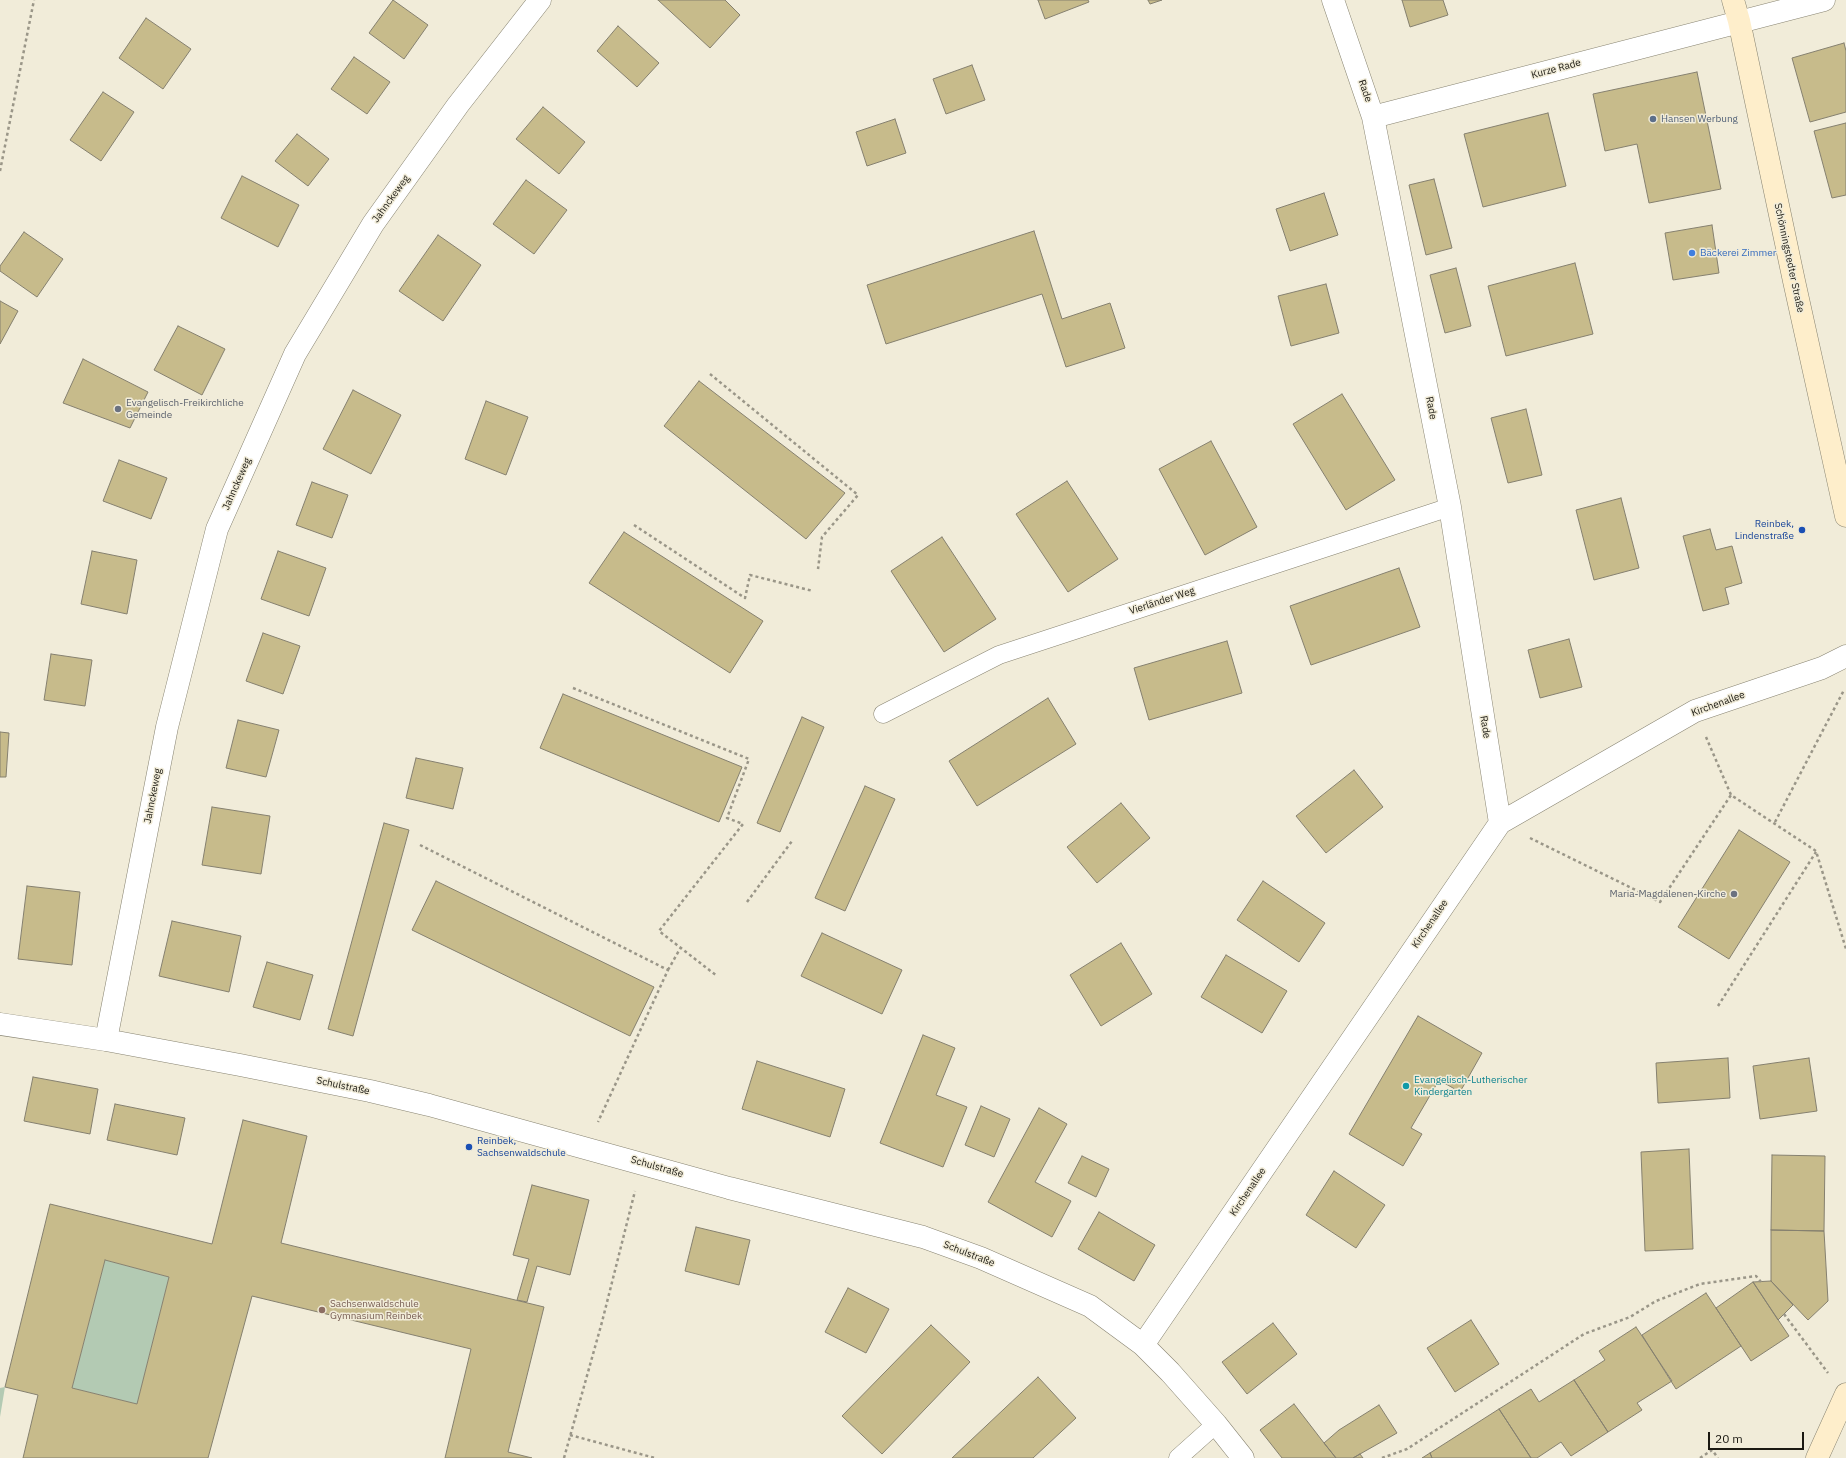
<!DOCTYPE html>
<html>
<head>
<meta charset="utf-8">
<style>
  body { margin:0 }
  #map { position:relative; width:1846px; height:1458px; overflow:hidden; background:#f1ecd9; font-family:"IBM Plex Sans",sans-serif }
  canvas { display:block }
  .scale { position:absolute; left:1708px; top:1432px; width:96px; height:18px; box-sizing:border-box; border:2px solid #1b1912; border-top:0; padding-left:5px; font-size:12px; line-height:14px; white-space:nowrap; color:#1b1912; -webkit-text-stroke:3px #f1ecd9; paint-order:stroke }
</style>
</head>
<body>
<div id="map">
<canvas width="1846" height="1458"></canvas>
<div class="scale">20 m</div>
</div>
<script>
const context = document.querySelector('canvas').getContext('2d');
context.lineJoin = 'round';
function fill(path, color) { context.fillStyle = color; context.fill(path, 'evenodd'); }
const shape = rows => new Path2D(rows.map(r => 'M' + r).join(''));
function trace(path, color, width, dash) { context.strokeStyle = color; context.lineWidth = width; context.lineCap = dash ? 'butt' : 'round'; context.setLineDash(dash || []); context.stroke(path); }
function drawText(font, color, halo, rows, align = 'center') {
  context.font = font + ' "IBM Plex Sans",sans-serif'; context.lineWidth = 3; context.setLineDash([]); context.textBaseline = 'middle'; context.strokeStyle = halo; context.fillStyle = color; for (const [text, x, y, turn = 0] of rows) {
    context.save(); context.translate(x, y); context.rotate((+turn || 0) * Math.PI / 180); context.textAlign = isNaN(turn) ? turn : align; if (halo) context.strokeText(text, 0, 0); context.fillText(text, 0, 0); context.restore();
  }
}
const green = shape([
  [105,1260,169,1277,137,1404,72,1388],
  [5,1387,0,1417,0,1388]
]);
const building = shape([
  [393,0,428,25,404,59,369,33,393,0],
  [658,0,725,0,740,15,710,48,658,0],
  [1038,0,1088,0,1089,2,1045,19,1038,0],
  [1148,0,1162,0,1150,4,1148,0],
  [1402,0,1443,0,1448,15,1410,27,1402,0],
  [146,18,191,49,163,89,119,58,146,18],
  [618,26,659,63,637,87,597,51,618,26],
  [1844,43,1846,51,1846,112,1810,122,1792,58,1844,43],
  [354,57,390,82,367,114,331,89,354,57],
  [972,65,985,100,946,114,933,79,972,65],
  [1697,72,1721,189,1649,203,1637,144,1605,151,1593,94,1697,72],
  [103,92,134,112,101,161,70,140,103,92],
  [543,107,585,142,559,174,516,139,543,107],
  [1548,113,1566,186,1483,207,1464,134,1548,113],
  [895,119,906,153,867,166,856,132,895,119],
  [1846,123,1846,195,1832,198,1814,131,1846,123],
  [297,134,329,159,308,186,275,161,297,134],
  [242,176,299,205,278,247,221,218,242,176],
  [1434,179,1452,248,1426,255,1409,185,1434,179],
  [526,180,567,210,534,254,493,224,526,180],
  [1324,193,1338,235,1290,251,1276,209,1324,193],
  [1712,225,1719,273,1673,280,1665,233,1712,225],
  [1034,231,1062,319,1110,303,1125,348,1066,367,1042,294,886,344,867,285,1034,231],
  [24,232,63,259,37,297,0,271,0,266,24,232],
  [438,235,481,265,443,321,399,291,438,235],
  [1575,263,1593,334,1506,356,1488,286,1575,263],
  [1456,268,1471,326,1445,333,1430,275,1456,268],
  [1326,284,1339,333,1291,346,1278,296,1326,284],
  [0,301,18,311,0,344,0,301],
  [178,326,225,349,202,395,154,370,178,326],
  [83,359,148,392,130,428,63,403,83,359],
  [699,381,845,493,806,539,664,426,699,381],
  [353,390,401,415,371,474,323,449,353,390],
  [1342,394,1395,480,1346,510,1293,424,1342,394],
  [486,401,528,417,506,475,465,459,486,401],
  [1526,409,1542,475,1508,483,1491,418,1526,409],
  [1211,441,1257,527,1205,555,1159,469,1211,441],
  [119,460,167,478,151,519,103,501,119,460],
  [1067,481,1118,559,1068,592,1016,514,1067,481],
  [312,482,348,495,332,538,296,525,312,482],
  [1621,498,1639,568,1594,580,1576,510,1621,498],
  [1710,529,1716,550,1732,546,1742,583,1725,588,1729,604,1703,611,1683,536,1710,529],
  [624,532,763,621,730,673,589,583,624,532],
  [942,537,996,619,944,652,891,571,942,537],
  [92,551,137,560,127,614,81,604,92,551],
  [278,551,326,568,309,616,261,599,278,551],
  [1399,568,1420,627,1311,665,1290,606,1399,568],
  [263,633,300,646,283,694,246,681,263,633],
  [1569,639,1582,687,1540,698,1528,650,1569,639],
  [1227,641,1242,693,1149,720,1134,668,1227,641],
  [51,654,92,660,85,706,44,700,51,654],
  [563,694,742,767,719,822,540,748,563,694],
  [1048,698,1076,744,977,806,949,761,1048,698],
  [802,717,824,727,780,832,757,823,802,717],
  [238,720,279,730,266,777,226,768,238,720],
  [0,732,9,733,6,777,0,777,0,732],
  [416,758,463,768,453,809,406,798,416,758],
  [1354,770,1383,807,1326,853,1296,816,1354,770],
  [865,786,895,799,845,911,815,898,865,786],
  [1121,803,1150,838,1097,883,1067,847,1121,803],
  [212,807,270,816,261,874,202,865,212,807],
  [384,823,409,830,353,1036,328,1029,384,823],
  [1739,830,1790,862,1729,959,1678,927,1739,830],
  [436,881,654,987,630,1036,412,930,436,881],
  [1263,881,1325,923,1299,962,1237,920,1263,881],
  [27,886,80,892,72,965,18,959,27,886],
  [172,921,241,936,229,992,159,976,172,921],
  [822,933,902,970,882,1014,801,976,822,933],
  [1121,943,1152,994,1101,1026,1070,975,1121,943],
  [1226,955,1287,991,1262,1033,1201,997,1226,955],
  [267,962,313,975,300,1020,253,1007,267,962],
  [1418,1016,1482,1053,1460,1092,1439,1080,1411,1128,1422,1134,1403,1166,1349,1134,1418,1016],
  [923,1035,955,1048,936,1095,967,1107,943,1167,880,1143,923,1035],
  [1728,1058,1730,1098,1658,1103,1656,1063,1728,1058],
  [1809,1058,1817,1111,1760,1119,1753,1066,1809,1058],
  [757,1061,845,1089,830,1137,742,1109,757,1061],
  [33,1077,98,1089,90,1134,24,1121,33,1077],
  [115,1104,185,1118,177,1155,107,1140,115,1104],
  [981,1106,1010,1119,994,1157,965,1145,981,1106],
  [1039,1108,1067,1124,1035,1182,1071,1201,1052,1237,988,1202,1039,1108],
  [243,1120,307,1136,281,1243,544,1307,508,1452,532,1458,445,1458,471,1349,252,1296,208,1458,23,1458,38,1395,5,1387,50,1204,212,1244,243,1120],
  [105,1260,169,1277,137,1404,72,1388,105,1260],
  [1689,1149,1693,1249,1645,1251,1641,1152,1689,1149],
  [1772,1155,1825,1156,1824,1231,1771,1230,1772,1155],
  [1082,1156,1109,1169,1096,1197,1068,1183,1082,1156],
  [1334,1171,1385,1205,1356,1248,1306,1215,1334,1171],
  [532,1185,589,1200,570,1275,537,1266,527,1302,517,1300,529,1259,513,1255,532,1185],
  [1099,1212,1155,1245,1134,1281,1078,1249,1099,1212],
  [696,1227,750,1240,739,1285,685,1271,696,1227],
  [1771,1230,1824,1231,1828,1301,1808,1320,1771,1281,1771,1230],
  [1771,1281,1793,1305,1778,1320,1753,1282,1771,1281],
  [1753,1282,1789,1336,1751,1361,1716,1308,1753,1282],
  [848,1288,889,1309,866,1353,825,1332,848,1288],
  [1706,1293,1741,1346,1676,1389,1642,1335,1706,1293],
  [1471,1320,1499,1364,1455,1392,1427,1348,1471,1320],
  [1273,1323,1297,1354,1247,1394,1222,1362,1273,1323],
  [931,1325,970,1362,882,1454,842,1416,931,1325],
  [1636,1327,1672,1381,1637,1403,1642,1410,1608,1432,1574,1380,1605,1360,1599,1351,1636,1327],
  [1038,1377,1076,1418,1033,1458,952,1458,1038,1377],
  [1574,1380,1608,1432,1571,1456,1561,1442,1537,1458,1531,1458,1499,1409,1531,1389,1539,1402,1574,1380],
  [1294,1404,1324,1443,1336,1458,1282,1458,1260,1430,1294,1404],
  [1379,1405,1397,1433,1353,1458,1336,1458,1324,1443,1339,1430,1379,1405],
  [1499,1409,1531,1458,1432,1458,1430,1453,1499,1409],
  [1430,1453,1432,1458,1422,1458,1430,1453],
  [1360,1454,1363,1458,1353,1458,1360,1454]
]);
const path = shape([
  [0,171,34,0],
  [710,374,858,495,822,537,818,569],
  [634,525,745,598,750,575,813,591],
  [573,688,749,759,727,818,743,824,659,931,717,976],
  [1706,737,1731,795],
  [1775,822,1844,690],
  [1530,838,1660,902,1731,795,1816,851,1846,949],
  [420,845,668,970,598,1122],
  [747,902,792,841],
  [668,970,681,947],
  [1718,1006,1816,852],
  [1784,1314,1828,1373],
  [570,1435,655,1458],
  [564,1458,602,1322,635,1191],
  [1382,1458,1407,1449,1584,1334,1630,1317,1656,1301,1700,1284,1756,1276,1761,1282],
  [1700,1458,1712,1450,1718,1458]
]);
const lane = shape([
  [883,714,999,655,1450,507],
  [1178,1458,1216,1424]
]);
const street = shape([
  [1333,0,1373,117,1450,507,1500,823],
  [1373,117,1824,0],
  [0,1024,106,1040,240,1065,370,1091,429,1105,729,1188,923,1237,981,1258,1090,1306,1143,1345,1170,1372,1216,1424,1243,1458],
  [106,1040,167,727,217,529,295,354,373,224,458,105,540,0],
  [1143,1345,1500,823,1695,711,1822,668,1846,656]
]);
const secondary = shape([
  [1733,0,1739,21,1794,281,1846,516],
  [1817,1458,1846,1394]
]);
const markers = [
  [1653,119,4,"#5c6f8a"],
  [1692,253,4,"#3f7fe0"],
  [118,409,4,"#6b7280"],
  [1802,530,4,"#1a4fb4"],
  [1734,894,4,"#6b7280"],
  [1406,1086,4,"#0f9aa8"],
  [469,1147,4,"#1a4fb4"],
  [322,1310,4,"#8d6e63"]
];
const streetNames = [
  ["Kurze Rade",1556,69,-15],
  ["Rade",1365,91,71],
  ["Jahnckeweg",391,199,-54],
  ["Schönningstedter Straße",1789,258,78],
  ["Rade",1431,408,79],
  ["Jahnckeweg",237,484,-66],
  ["Vierländer Weg",1162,601,-18],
  ["Kirchenallee",1718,704,-20],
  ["Rade",1485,727,81],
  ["Jahnckeweg",153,796,-79],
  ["Kirchenallee",1430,924,-56],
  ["Schulstraße",343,1086,12],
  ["Schulstraße",657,1167,16],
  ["Kirchenallee",1248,1192,-56],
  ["Schulstraße",969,1254,21]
];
const serviceNames = [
  ["Hansen Werbung",1661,119]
];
const shopNames = [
  ["Bäckerei Zimmer",1700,253]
];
const worshipNames = [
  ["Evangelisch-Freikirchliche",126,403],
  ["Gemeinde",126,415],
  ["Maria-Magdalenen-Kirche",1726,894,"right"]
];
const transitNames = [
  ["Reinbek,",1794,524],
  ["Lindenstraße",1794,536],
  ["Reinbek,",477,1141,"left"],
  ["Sachsenwaldschule",477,1153,"left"]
];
const cultureNames = [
  ["Evangelisch-Lutherischer",1414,1080],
  ["Kindergarten",1414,1092]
];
const educationNames = [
  ["Sachsenwaldschule",330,1304],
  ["Gymnasium Reinbek",330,1316]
];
fill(green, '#b3cab3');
fill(building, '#c7bb8b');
trace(building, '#85806f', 1);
trace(lane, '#888472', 19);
trace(street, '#888472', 23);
trace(secondary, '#888472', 23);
trace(path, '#9a9688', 2.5, [3, 3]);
trace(lane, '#fff', 18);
trace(street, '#fff', 22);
trace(secondary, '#feeecb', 22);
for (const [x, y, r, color] of markers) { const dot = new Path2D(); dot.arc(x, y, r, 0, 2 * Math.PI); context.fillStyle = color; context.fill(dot); trace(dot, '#f1ecd9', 1.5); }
drawText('10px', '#1b1912', '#f1ecd9', streetNames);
drawText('10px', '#4e5e75', '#f1ecd9', serviceNames, 'left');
drawText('10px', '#366cbe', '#f1ecd9', shopNames, 'left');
drawText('10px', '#5b616d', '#f1ecd9', worshipNames, 'left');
drawText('10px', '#164399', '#f1ecd9', transitNames, 'right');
drawText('10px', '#0d838f', '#f1ecd9', cultureNames, 'left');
drawText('10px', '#785e54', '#f1ecd9', educationNames, 'left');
</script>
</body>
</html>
